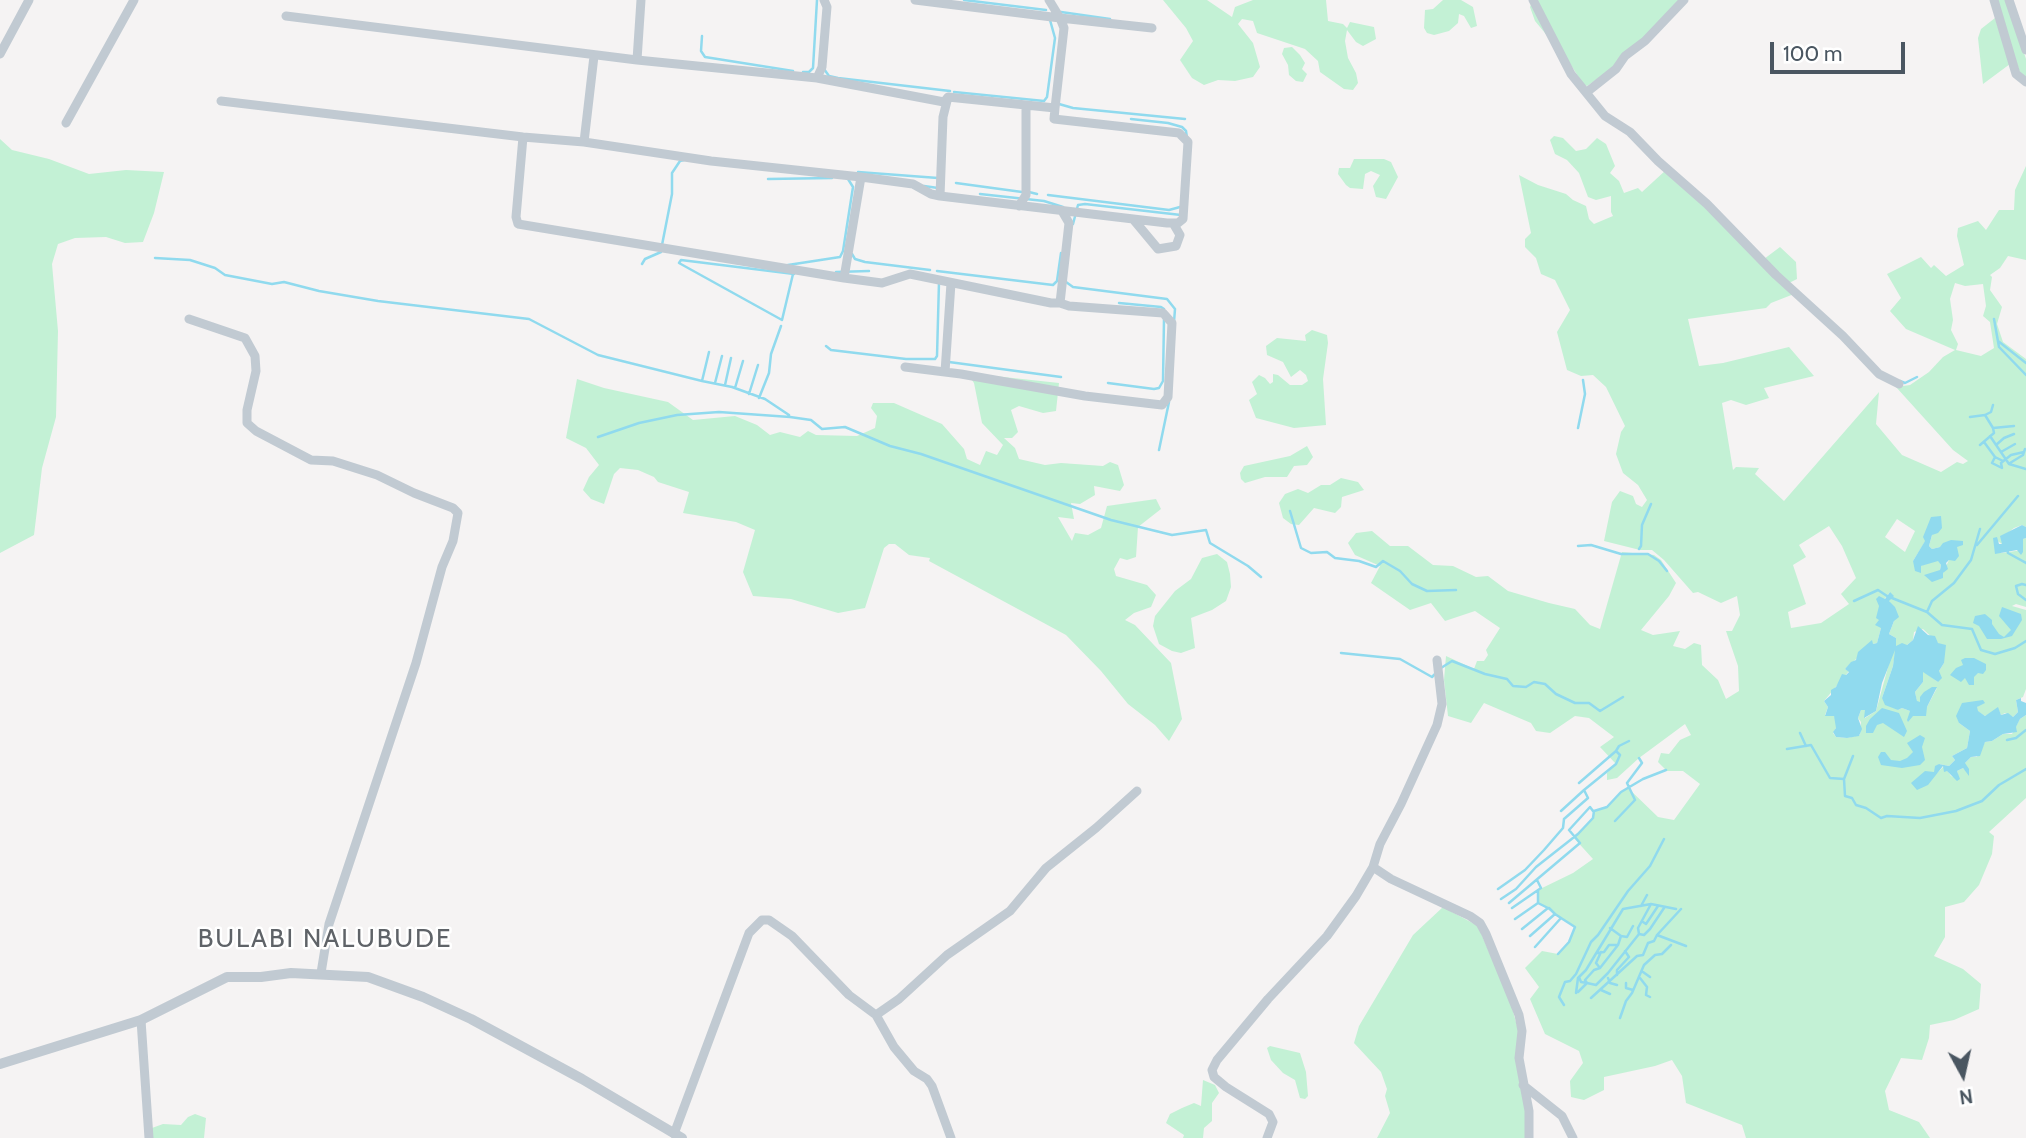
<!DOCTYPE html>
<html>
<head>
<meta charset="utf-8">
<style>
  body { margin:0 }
  #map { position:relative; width:2026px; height:1138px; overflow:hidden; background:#f5f3f3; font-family:Cabin,sans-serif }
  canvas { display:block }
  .north { position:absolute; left:1928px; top:1040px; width:70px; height:70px; -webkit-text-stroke:5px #fff; paint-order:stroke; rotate:172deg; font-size:19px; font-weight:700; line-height:28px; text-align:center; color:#4a5661 }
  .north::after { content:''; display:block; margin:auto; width:24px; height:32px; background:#4a5661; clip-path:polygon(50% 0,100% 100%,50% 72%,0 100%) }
  .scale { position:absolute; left:1770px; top:42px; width:135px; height:32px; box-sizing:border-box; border:4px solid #4a5661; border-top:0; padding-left:9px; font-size:21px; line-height:24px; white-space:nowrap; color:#4a5661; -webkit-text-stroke:5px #fff; paint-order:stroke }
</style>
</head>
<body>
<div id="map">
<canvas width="2026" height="1138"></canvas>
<div class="north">N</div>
<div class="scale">100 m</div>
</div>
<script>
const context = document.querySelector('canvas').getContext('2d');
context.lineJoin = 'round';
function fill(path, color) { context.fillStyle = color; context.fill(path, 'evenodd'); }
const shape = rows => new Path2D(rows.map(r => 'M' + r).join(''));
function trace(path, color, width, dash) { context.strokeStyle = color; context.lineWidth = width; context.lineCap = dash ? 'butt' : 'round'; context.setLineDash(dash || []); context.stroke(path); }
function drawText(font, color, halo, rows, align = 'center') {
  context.font = font + ' Cabin,sans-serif'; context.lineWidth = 5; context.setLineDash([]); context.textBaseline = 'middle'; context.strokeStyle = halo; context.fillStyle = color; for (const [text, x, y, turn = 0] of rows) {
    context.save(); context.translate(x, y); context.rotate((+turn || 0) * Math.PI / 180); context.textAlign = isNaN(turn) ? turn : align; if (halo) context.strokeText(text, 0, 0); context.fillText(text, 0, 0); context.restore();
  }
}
const green = shape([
  [1163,0,1207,0,1232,17,1235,7,1253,0,1326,0,1328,21,1343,24,1347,28,1350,22,1374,27,1376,39,1363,46,1356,42,1347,30,1345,41,1348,58,1356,73,1358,83,1353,90,1344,89,1320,72,1318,61,1305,49,1257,33,1253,21,1242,19,1238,24,1253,43,1260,67,1253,77,1235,81,1218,80,1204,85,1192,78,1180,60,1193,41,1186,28],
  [1443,0,1461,0,1473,7,1477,26,1471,28,1464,16,1459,14,1458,23,1449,31,1434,35,1427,33,1424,28,1425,10,1433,9],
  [1533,0,1684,0,1613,68,1587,86,1583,84,1569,62,1535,21,1530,7],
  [1997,0,2007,0,2026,59,2026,80,2020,73],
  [1995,18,2010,64,1983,84,1978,38,1981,29],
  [1292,47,1300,55,1305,63,1302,69,1307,74,1303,82,1296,81,1289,75,1288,65,1282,54,1284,48],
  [1554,136,1563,138,1576,151,1586,149,1597,138,1606,144,1615,166,1610,173,1619,181,1624,193,1638,188,1642,192,1666,170,1794,294,1771,303,1766,308,1688,319,1699,366,1723,363,1789,347,1814,376,1764,388,1769,398,1746,405,1731,400,1722,403,1733,470,1736,467,1759,468,1755,474,1784,501,1879,392,1876,424,1902,455,1941,472,1957,462,1963,464,1968,461,1953,450,1896,387,1910,385,1929,372,1943,357,1955,350,1906,329,1890,311,1901,298,1887,274,1921,257,1931,268,1934,265,1946,276,1964,265,1957,236,1958,228,1978,221,1986,230,1999,210,2014,210,2015,190,2026,166,2026,260,2008,256,2000,268,1990,275,1992,277,1990,290,2002,307,1997,324,2003,342,2026,359,2026,527,2022,525,2014,528,2005,535,2002,544,1993,538,2001,553,2023,550,2021,545,2023,539,2026,538,2026,607,2016,604,2012,606,2026,610,2026,689,2023,697,2016,700,2018,712,2013,717,2005,713,2001,715,1998,709,1985,716,1977,711,1977,707,1983,700,1959,723,1970,731,1967,748,1952,756,1955,760,1949,766,1939,764,1937,773,1944,766,1951,776,1959,779,1957,771,1963,768,1965,770,1965,763,1971,757,1977,757,1985,742,1992,741,2003,734,2012,734,2020,719,2026,715,2026,798,1989,832,1994,836,1992,854,1979,885,1964,902,1945,907,1945,937,1934,956,1963,969,1981,984,1979,1009,1954,1020,1930,1025,1929,1038,1922,1060,1901,1058,1885,1091,1889,1110,1919,1122,1930,1138,1746,1138,1742,1125,1686,1103,1682,1076,1672,1060,1655,1066,1604,1077,1604,1090,1584,1100,1571,1097,1570,1081,1583,1063,1579,1051,1545,1034,1530,999,1539,987,1525,968,1542,951,1558,954,1569,942,1575,927,1538,903,1538,890,1573,873,1593,859,1573,837,1593,818,1594,811,1607,807,1621,792,1628,788,1658,817,1674,820,1700,784,1683,771,1667,771,1658,762,1661,753,1669,754,1680,740,1691,735,1685,724,1639,758,1617,778,1607,780,1607,773,1616,764,1600,747,1614,737,1589,718,1575,716,1550,733,1536,731,1531,723,1484,703,1471,723,1448,716,1444,680,1446,656,1474,669,1477,661,1484,661,1488,655,1486,650,1500,628,1475,611,1445,621,1431,603,1410,610,1371,583,1380,566,1355,555,1348,543,1356,533,1372,531,1390,546,1408,546,1433,565,1453,566,1476,577,1488,576,1508,591,1549,603,1575,609,1590,625,1600,629,1622,552,1654,555,1661,560,1676,583,1669,596,1641,630,1653,635,1680,631,1673,646,1685,649,1694,643,1701,645,1702,665,1718,680,1726,699,1739,691,1738,666,1726,631,1732,631,1740,615,1737,596,1721,603,1698,592,1693,593,1664,560,1652,550,1640,550,1604,541,1612,502,1620,491,1633,496,1636,504,1642,507,1647,500,1638,485,1623,473,1616,454,1621,432,1625,426,1606,387,1593,375,1581,376,1567,370,1557,332,1570,310,1555,280,1541,274,1536,258,1525,247,1525,239,1531,233,1519,175,1538,185,1566,194,1573,200,1586,206,1589,219,1594,224,1613,216,1611,212,1611,196,1596,200,1588,197,1579,173,1567,160,1555,154,1550,140],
  [1955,283,1965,286,1983,284,1986,306,1983,316,1990,322,1994,348,1981,356,1956,350,1958,344,1951,330,1953,320,1950,299],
  [1941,516,1932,535,1929,546,1932,549,1940,547,1949,560,1943,573,1940,570,1941,565,1938,560,1920,566,1913,561],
  [1897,519,1915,531,1905,552,1885,537],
  [1829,526,1842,546,1856,578,1841,594,1849,604,1821,623,1791,628,1788,612,1806,604,1793,565,1806,557,1799,545],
  [1890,592,1889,601,1894,621,1889,634,1896,638,1876,711,1865,718,1865,709,1861,710,1858,718,1861,722,1860,735,1847,738,1836,737,1833,733,1836,728,1836,720,1834,716,1825,715,1828,707,1824,701,1849,671,1845,669,1873,644,1877,643,1881,628,1879,606],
  [1923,629,1940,645,1944,655,1944,663,1939,671,1938,682,1923,671,1923,682,1915,692,1917,702,1921,702,1937,688,1927,707,1919,714,1912,716,1910,711,1902,708,1898,710,1882,698,1893,666,1896,647,1907,645,1913,640,1914,632],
  [0,139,12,150,49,159,89,174,126,170,164,172,154,213,143,242,125,243,106,237,75,238,58,244,52,264,58,331,56,417,42,468,34,535,0,553],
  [1354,159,1384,159,1391,162,1398,177,1386,199,1376,197,1373,186,1380,175,1371,171,1365,174,1363,189,1350,188,1346,185,1338,174,1339,168,1350,168],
  [1780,247,1796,262,1797,279,1787,284,1764,259],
  [1312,330,1327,335,1328,343,1323,379,1326,425,1294,428,1256,418,1249,400,1257,394,1252,382,1259,375,1265,378,1270,384,1273,382,1273,374,1278,375,1290,385,1302,385,1308,381,1306,375,1300,370,1291,377,1283,362,1267,355,1266,346,1277,338,1306,341,1305,335],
  [967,373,1059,383,1056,411,1043,413,1019,406,1011,410,1018,432,1012,438,1004,438,1015,448,1019,459,1045,465,1061,463,1103,466,1110,462,1118,465,1124,485,1120,491,1094,486,1095,495,1080,504,1071,503,1074,519,1058,517,1072,541,1075,533,1088,535,1101,528,1107,506,1156,499,1161,509,1138,527,1136,557,1127,560,1120,558,1114,569,1116,576,1147,585,1156,595,1151,607,1134,613,1125,620,1135,625,1171,663,1182,719,1169,741,1155,725,1128,704,1101,671,1066,635,929,561,930,558,909,555,895,544,889,544,884,548,865,608,838,613,791,599,753,596,743,572,755,530,736,522,683,513,689,492,658,482,654,477,638,470,620,468,614,474,604,504,591,499,583,490,589,477,599,465,586,448,566,438,577,379,604,388,668,402,693,420,735,416,757,425,770,435,780,432,800,437,808,431,816,435,857,436,875,428,877,416,871,408,873,403,894,403,942,424,964,449,967,459,980,465,986,451,997,455,1003,445,982,423,974,383],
  [1307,446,1313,457,1307,465,1294,466,1287,477,1265,477,1245,483,1241,479,1240,473,1244,466,1290,456],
  [1341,478,1358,482,1364,490,1342,497,1341,507,1335,513,1314,508,1299,525,1291,524,1283,518,1279,503,1285,494,1298,489,1308,493,1321,485,1330,485],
  [1217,554,1227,562,1230,574,1231,587,1226,601,1212,610,1191,618,1195,648,1181,653,1172,651,1159,644,1153,626,1155,616,1175,591,1191,579,1202,558],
  [1443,907,1478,926,1511,1004,1519,1033,1519,1078,1527,1121,1525,1138,1377,1138,1390,1113,1385,1096,1387,1089,1381,1072,1354,1043,1359,1026,1413,935],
  [1270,1046,1300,1053,1306,1072,1308,1096,1305,1099,1300,1098,1295,1080,1283,1073,1271,1060,1267,1048],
  [1203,1080,1215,1085,1219,1093,1212,1103,1212,1121,1204,1128,1203,1138,1183,1138,1184,1135,1166,1123,1170,1114,1182,1108,1194,1103,1201,1106],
  [195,1114,206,1118,204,1138,153,1138,152,1128,163,1124,181,1125,188,1117]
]);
const water = shape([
  [1941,516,1942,528,1938,533,1932,535,1929,546,1932,549,1940,547,1943,543,1951,540,1963,541,1963,545,1957,547,1959,556,1955,561,1949,560,1946,563,1948,569,1943,573,1943,578,1932,582,1924,575,1940,570,1941,565,1938,561,1921,566,1921,573,1915,571,1913,561,1925,541,1923,537,1931,517],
  [2022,525,2026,527,2026,538,2023,539,2023,552,2021,555,2017,550,1995,554,1993,538,1997,537,1999,544,2002,544,2000,536],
  [1890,592,1894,596,1889,601,1895,607,1899,617,1894,621,1889,634,1896,638,1896,646,1902,643,1907,645,1913,640,1918,626,1928,635,1935,636,1938,643,1946,645,1944,663,1939,671,1942,678,1938,682,1923,672,1923,682,1915,692,1917,701,1920,702,1920,697,1924,692,1932,687,1937,687,1927,707,1926,716,1913,716,1908,722,1907,720,1910,711,1902,708,1898,710,1885,705,1882,698,1893,666,1895,650,1882,683,1876,711,1864,718,1865,710,1861,710,1858,718,1862,729,1859,736,1847,738,1836,737,1833,732,1836,728,1834,716,1825,716,1828,707,1824,701,1831,695,1831,690,1836,687,1842,674,1846,675,1849,672,1845,669,1851,662,1856,660,1858,652,1872,640,1873,644,1877,643,1881,628,1875,625,1879,620,1876,618,1879,606,1876,599,1879,596,1885,599],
  [2002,607,2021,614,2022,620,2012,636,2001,639,1987,639,1979,626,1973,623,1975,616,1985,614,1992,620,1992,624,1999,634,2004,637,2011,630,1999,616],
  [1965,658,1974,658,1986,664,1986,670,1983,674,1978,673,1974,677,1974,685,1969,685,1965,678,1961,682,1950,675,1956,668,1963,665,1961,660],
  [2021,698,2021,701,2026,703,2026,715,2020,719,2016,727,2017,732,2003,734,1992,741,1985,742,1980,756,1971,757,1965,763,1969,769,1969,776,1963,768,1957,771,1960,779,1957,781,1947,771,1944,772,1943,766,1928,785,1917,790,1911,783,1925,771,1934,772,1935,766,1939,764,1949,766,1955,760,1952,756,1967,748,1970,731,1959,723,1956,716,1962,703,1983,700,1985,703,1977,707,1978,711,1985,716,1998,707,2001,715,2008,713,2013,717,2018,712,2016,700],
  [1882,708,1899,713,1907,731,1904,737,1883,723,1877,725,1873,733,1866,733,1866,726,1870,719],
  [1920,735,1925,738,1922,747,1925,760,1920,765,1902,768,1881,765,1878,757,1881,752,1885,752,1891,760,1900,761,1907,758,1913,752,1907,743]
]);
const stream = shape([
  [964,0,1046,10],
  [1061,12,1110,19],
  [702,36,701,51,705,57,793,71],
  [824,69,829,76,838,78,950,91],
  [803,72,809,72,813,68,817,0],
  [954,92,1044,101,1047,97,1055,38,1050,20],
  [1059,104,1073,108,1185,119],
  [1131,119,1168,123,1182,127,1186,131,1187,138],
  [858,172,938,178],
  [768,179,832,178],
  [956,183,1022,192],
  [924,186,938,188],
  [1029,192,1037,194],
  [980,194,1044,201,1063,207],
  [1048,195,1169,210,1180,207],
  [1073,224,1078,205,1085,204,1181,215],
  [662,245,672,194,672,173,680,161,684,160],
  [852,254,855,259,865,262,930,270],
  [155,258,190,260,215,268,225,275,272,284,284,282,319,291,378,301,529,319,598,355,702,381,732,387,765,399,789,415],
  [642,264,645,259,661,252],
  [788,265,840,257,843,251,853,187,848,179],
  [937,271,1053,285,1057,281,1061,253],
  [836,272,869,271],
  [793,274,782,320,679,263,681,260,794,274],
  [1066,282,1073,287,1167,299,1175,309,1174,322],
  [1119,303,1161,307,1164,309],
  [1994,319,1999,347,2026,375],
  [1998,341,2026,363],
  [826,346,831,350,906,359,935,359,937,356,939,282],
  [949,362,1061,377],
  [702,381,709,352],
  [1900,381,1905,383,1917,377],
  [715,383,722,356],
  [1108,383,1154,389,1159,388,1163,381,1164,319],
  [725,385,731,358],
  [735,388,743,361],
  [749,394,758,365],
  [759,398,769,373,771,354,781,326],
  [1985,415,1991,412,1993,405],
  [1970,417,1985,415,1993,428,1994,433,1980,445],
  [1578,428,1585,394,1583,380],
  [1993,428,2014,426],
  [1990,436,2009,464,2026,469],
  [598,437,639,423,677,415,719,412,790,417,811,420,822,429,845,427,890,446,921,454,1111,520,1172,535,1206,530,1210,543,1248,566,1261,577],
  [1984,442,1995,457,2003,461],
  [1996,445,2004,438,2014,434],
  [1159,450,1169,402],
  [2001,452,2015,444],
  [1995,457,1992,463,2002,468,2001,463,2011,455,2024,452],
  [2010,463,2023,455,2025,449],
  [1290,511,1301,548,1311,553,1327,552,1335,558,1359,561,1376,567,1383,561,1400,571,1412,584,1427,591,1456,590],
  [1977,545,2018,496],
  [1578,546,1591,545,1621,554,1648,554,1659,561,1667,571],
  [1639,549,1641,546,1642,525,1651,504],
  [2007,549,2008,553,2026,563],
  [2026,585,2022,584,2016,586,2018,594,2026,600],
  [1854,601,1878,590,1887,596,1927,612,1942,625,1972,629,1981,650,1995,654,2015,648,2026,641],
  [1927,612,1932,601,1954,583,1971,560,1980,529],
  [1341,653,1400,659,1432,677,1436,673],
  [1441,668,1452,661,1485,674,1507,679,1513,686,1526,687,1534,682,1545,684,1556,694,1575,703,1589,703,1600,711,1623,697],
  [1800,733,1806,746],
  [2007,740,2016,738,2026,730],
  [1787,749,1811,745,1830,778,1844,779],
  [1853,756,1844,779,1845,796,1852,798,1856,805,1866,808,1881,818,1887,816,1920,818,1956,811,1982,801,1999,785,2026,769],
  [1579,783,1616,751],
  [1561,811,1584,790],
  [1615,821,1635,800,1627,783,1642,763,1639,758],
  [1498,889,1525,870,1544,850,1563,828,1564,819,1588,798,1584,790,1616,764,1620,755,1616,751,1619,746,1629,741],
  [1501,899,1516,889,1536,867,1578,834,1593,818,1594,811,1607,807,1621,792,1643,779,1666,770],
  [1509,903,1580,843,1569,830,1590,807,1593,811],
  [1641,906,1647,895],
  [1512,908,1541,888,1537,880],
  [1515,919,1538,903,1538,890],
  [1643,922,1646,924,1658,906],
  [1610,928,1621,936],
  [1522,929,1548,908,1538,903],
  [1639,934,1644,935,1650,929,1664,908],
  [1657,935,1686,946],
  [1530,936,1555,914,1549,908],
  [1535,947,1561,918,1555,914],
  [1597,953,1604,952,1609,945,1618,945],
  [1558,954,1569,942,1575,927,1561,918],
  [1600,968,1596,963,1601,952],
  [1643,972,1650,977],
  [1617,975,1617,970,1629,957,1625,951],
  [1579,977,1581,982,1587,983,1585,980,1594,970,1600,968,1618,945,1621,936,1627,937,1633,926],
  [1608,978,1610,983,1617,985],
  [1640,978,1647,987,1646,995,1650,997],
  [1626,983,1626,988,1633,990],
  [1601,990,1610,994],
  [1578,992,1587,983,1596,985,1608,973,1639,934,1638,928,1651,904],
  [1576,993,1578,978,1586,970,1623,909,1651,904,1676,909],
  [1591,998,1637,956,1643,955,1648,943,1654,941,1657,935,1681,909],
  [1564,1005,1559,997,1565,982,1570,981,1576,974,1591,942,1598,935,1628,891,1650,866,1664,839],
  [1620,1018,1626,1001,1632,993,1644,965,1655,955,1662,954,1671,945]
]);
const minor = shape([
  [641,0,637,60,817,78],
  [824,0,827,7,822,67,817,78,944,102,948,97,1055,108,1064,28,1060,18,915,0],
  [1049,0,1060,18,1152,28],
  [1533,0,1571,74,1605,116,1630,132,1658,161,1707,204,1776,275,1843,336,1879,374,1899,384],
  [1994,0,2016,74,2026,82],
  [2009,0,2026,50],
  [286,16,637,60],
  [0,54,29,0],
  [1587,92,1616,69,1625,56,1645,41,1684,0],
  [948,97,943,117,940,196,1167,223,1178,223,1183,219,1188,142,1179,133,1054,119,1055,108],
  [221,101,523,137,584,142,711,161,861,177,913,184,931,194,940,196],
  [66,123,134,0],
  [523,137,516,217,518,224,844,278,882,283,910,274,1051,303,1060,303,1069,223,1062,211],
  [584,142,594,56],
  [1019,206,1026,195,1026,107],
  [1133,219,1158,249,1176,246,1180,235,1173,223],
  [844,278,861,177],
  [189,319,245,338,255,356,256,371,247,410,247,423,256,431,311,460,333,461,377,475,414,493,453,508,458,513,453,541,442,567,416,663,329,924,321,973],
  [905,367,961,374,1085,396,1162,405,1168,397,1172,323,1163,313,1069,306,1060,303],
  [945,372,951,283],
  [1373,867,1391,879,1470,916,1480,923,1486,934,1519,1015,1522,1031,1519,1058,1529,1111,1529,1138],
  [876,1015,899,999,947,955,1010,911,1046,868,1096,828,1137,791],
  [141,1020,149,1138],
  [1523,1085,1562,1116,1573,1138],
  [674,1134,749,933,762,920,769,920,792,936,849,995,876,1015,894,1047,914,1071,927,1079,932,1086,951,1138],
  [1267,1138,1273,1122,1269,1114,1226,1087,1214,1077,1212,1070,1217,1060,1268,999,1327,936,1356,896,1373,867,1380,844,1401,804,1437,725,1442,704,1437,660]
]);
const tertiary = shape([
  [0,1064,141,1020,227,977,261,977,291,973,368,977,423,997,471,1019,582,1079,682,1138]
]);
const quarterNames = [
  ["BULABI NALUBUDE",325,939]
];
fill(green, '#c3f1d5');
fill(water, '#90daee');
trace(stream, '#90daee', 2.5);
trace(minor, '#c1cad2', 9);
trace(tertiary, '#c1cad2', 10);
context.letterSpacing = '2px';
drawText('26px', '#5f6368', '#fff', quarterNames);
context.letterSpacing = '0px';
</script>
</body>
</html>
